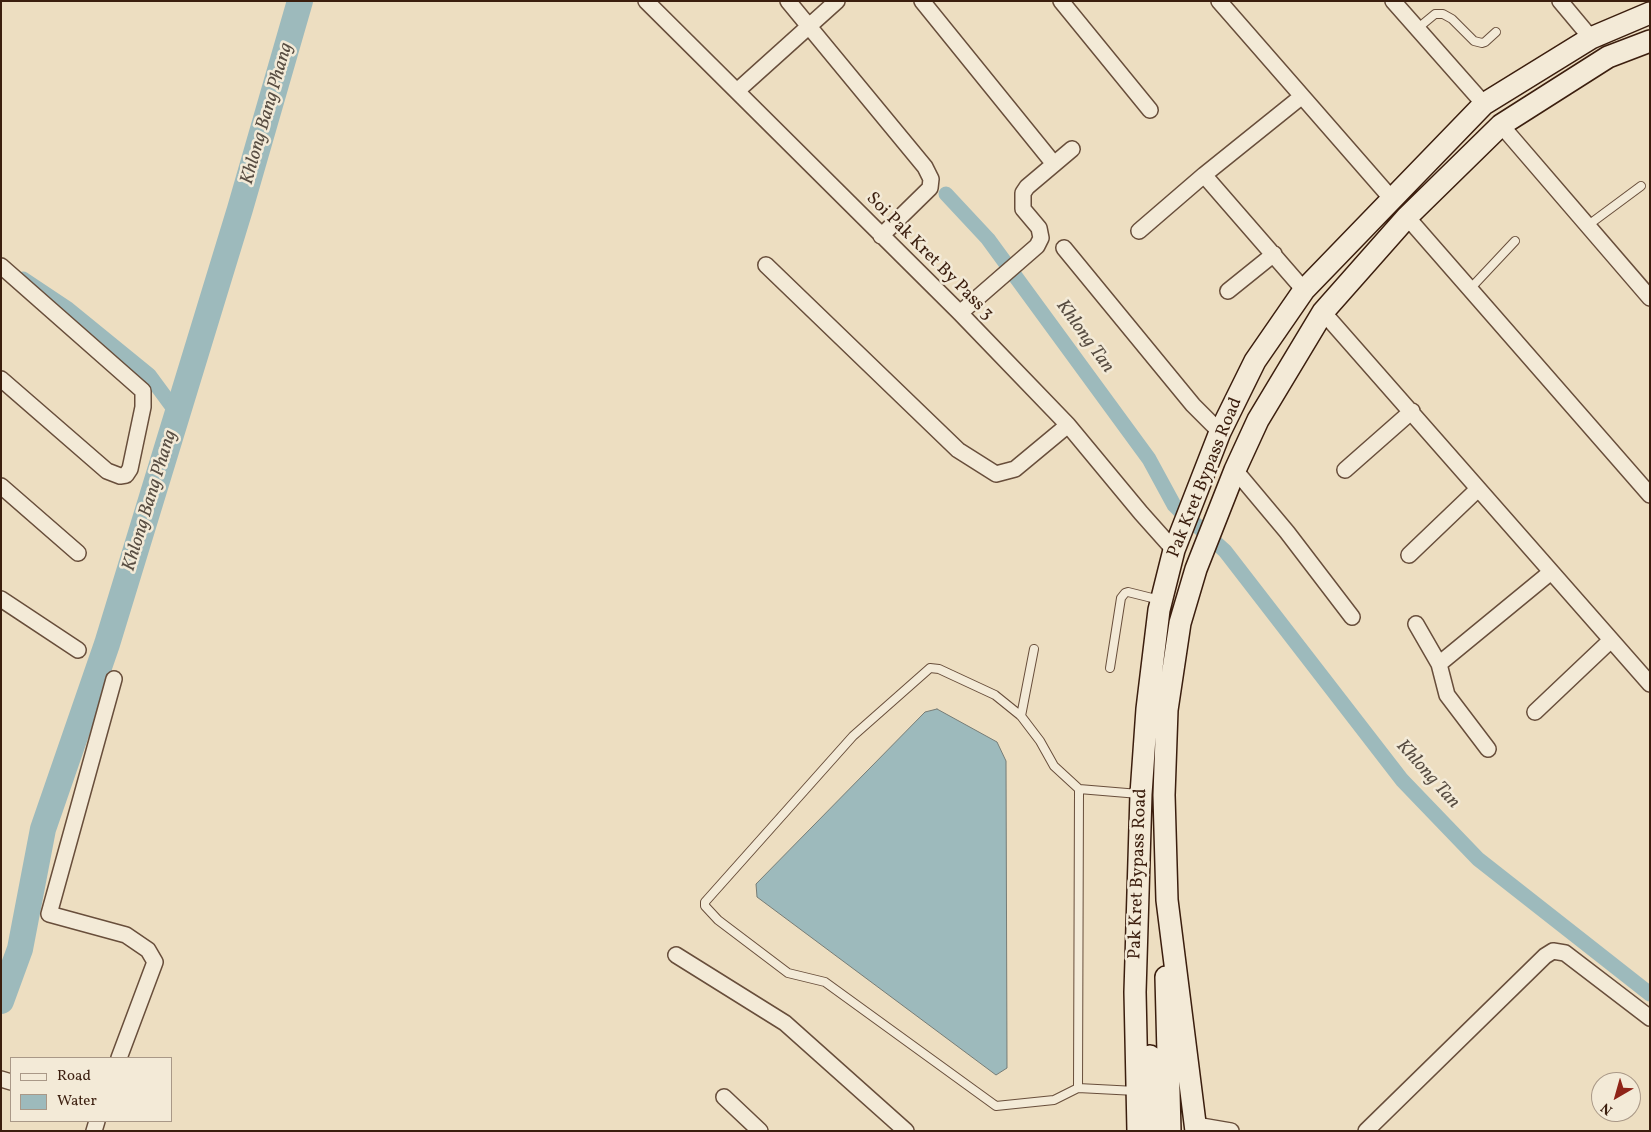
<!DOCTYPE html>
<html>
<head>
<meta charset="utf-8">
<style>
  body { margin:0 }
  #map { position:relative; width:1651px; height:1132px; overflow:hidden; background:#eddec1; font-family:Vollkorn,serif }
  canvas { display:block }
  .frame { position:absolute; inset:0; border:2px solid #3b1e0e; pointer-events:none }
  .legend { position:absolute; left:10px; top:1057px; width:162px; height:65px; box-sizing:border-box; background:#f3ead7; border:1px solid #a99887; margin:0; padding:6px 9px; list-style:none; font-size:15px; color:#3b1e0e }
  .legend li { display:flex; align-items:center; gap:10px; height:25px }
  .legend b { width:25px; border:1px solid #a99887 }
  .north { position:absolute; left:1591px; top:1072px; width:50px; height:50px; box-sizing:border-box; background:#f3ead7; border:1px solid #a99887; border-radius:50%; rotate:218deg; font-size:14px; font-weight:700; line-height:20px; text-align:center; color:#3b1e0e }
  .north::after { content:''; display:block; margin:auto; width:18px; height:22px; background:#8f2418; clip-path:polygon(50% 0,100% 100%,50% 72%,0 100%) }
</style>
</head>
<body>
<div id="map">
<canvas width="1651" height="1132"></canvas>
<div class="frame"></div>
<ul class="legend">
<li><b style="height:6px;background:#f3ead7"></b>Road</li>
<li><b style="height:14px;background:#9dbabc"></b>Water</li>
</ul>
<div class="north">N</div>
</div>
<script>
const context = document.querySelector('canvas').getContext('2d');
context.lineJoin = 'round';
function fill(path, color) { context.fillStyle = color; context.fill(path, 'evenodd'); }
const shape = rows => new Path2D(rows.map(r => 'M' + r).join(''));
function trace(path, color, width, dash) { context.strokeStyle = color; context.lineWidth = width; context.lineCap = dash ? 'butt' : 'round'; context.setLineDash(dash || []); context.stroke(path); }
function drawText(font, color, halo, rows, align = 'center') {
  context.font = font + ' Vollkorn,serif'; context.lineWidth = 5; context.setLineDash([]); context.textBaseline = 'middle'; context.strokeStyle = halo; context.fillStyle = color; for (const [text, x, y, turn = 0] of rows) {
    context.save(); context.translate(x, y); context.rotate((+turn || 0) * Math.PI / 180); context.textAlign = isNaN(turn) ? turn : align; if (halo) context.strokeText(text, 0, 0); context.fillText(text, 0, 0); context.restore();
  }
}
const water = shape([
  [937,709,997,742,1006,761,1007,1068,996,1075,757,897,756,884,925,712,937,709]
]);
const canal = shape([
  [946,194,988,239,1149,459,1174,505,1180,511],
  [23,279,68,309,149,375,177,413],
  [1194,523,1202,530],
  [1215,542,1225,551,1402,780,1478,859,1650,994]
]);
const river = shape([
  [1,1001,20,949,43,829,107,644,240,209,300,1]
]);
const lane = shape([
  [1418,28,1435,14,1443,14,1452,19,1474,41,1482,43,1485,42,1496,32],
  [1587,226,1641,186],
  [1469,290,1515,241],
  [1110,668,1121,598,1125,593,1128,592,1160,600],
  [1021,716,1034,649],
  [1078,1088,1079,789],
  [1136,1091,1078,1088,1054,1100,996,1106,825,982,788,973,718,920,705,906,705,902,853,736,930,668,939,669,995,695,1021,716,1040,741,1054,766,1079,789,1139,794]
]);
const street = shape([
  [646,1,960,313,1068,425,1141,513,1174,550],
  [788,1,925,167,931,179,930,188,881,236],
  [922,1,1054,164],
  [1061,1,1150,110],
  [1219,1,1391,198],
  [1393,1,1484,104],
  [1560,1,1591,38],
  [737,91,837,1],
  [1501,125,1650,298],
  [1204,175,1304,290],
  [1407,217,1650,495],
  [1139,231,1204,175,1301,97],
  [1064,248,1193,405,1220,432],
  [766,265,958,450,996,474,1015,469,1068,425],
  [1,266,143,391,143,407,130,469,126,475,120,476,107,471,1,379],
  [1228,291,1274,254],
  [1323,312,1650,684],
  [960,313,1037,246,1041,238,1039,228,1023,209,1023,193,1027,187,1072,149],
  [1235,470,1287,532,1352,617],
  [1345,470,1412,411],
  [1,486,78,553],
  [1409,555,1478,489],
  [1,599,78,650],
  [1416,624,1439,664],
  [114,679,49,914,126,935,148,950,155,962,119,1058],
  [1535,712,1611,640],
  [1488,749,1447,695,1439,664,1551,572],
  [676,955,785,1023,906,1131],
  [1,1079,11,1082],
  [724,1097,760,1131],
  [1196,1125,1231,1131],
  [94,1131,97,1121],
  [1366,1131,1545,956,1553,951,1565,953,1650,1018]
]);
const secondary = shape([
  [1166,977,1170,1131],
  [1150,1056,1154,1131],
  [1138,1131,1135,992,1141,794,1147,709,1159,610,1174,550,1220,432,1255,361,1304,290,1484,104,1591,38,1650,13],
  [1196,1131,1167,900,1164,795,1167,710,1180,623,1196,569,1235,470,1258,420,1323,312,1407,217,1501,125,1608,57,1650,41]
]);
const streetNames = [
  ["Soi Pak Kret By Pass 3",929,257,45],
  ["Pak Kret Bypass Road",1206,478,-68],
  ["Pak Kret Bypass Road",1139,874,-88]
];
const waterNames = [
  ["Khlong Bang Phang",268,114,-74],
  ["Khlong Tan",1084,337,54],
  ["Khlong Bang Phang",151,501,-73],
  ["Khlong Tan",1427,775,48]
];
fill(water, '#9dbabc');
trace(water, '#767c76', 1);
trace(canal, '#9dbabc', 15);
trace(river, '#9dbabc', 26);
trace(lane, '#684e3b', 10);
trace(street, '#684e3b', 18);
trace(secondary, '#3b1e0e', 24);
trace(lane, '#f3ead7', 8);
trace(street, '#f3ead7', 15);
trace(secondary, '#f3ead7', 21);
drawText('18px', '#3b1e0e', '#f3ead7', streetNames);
drawText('italic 19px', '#584d42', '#f3ead7', waterNames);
</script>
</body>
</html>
